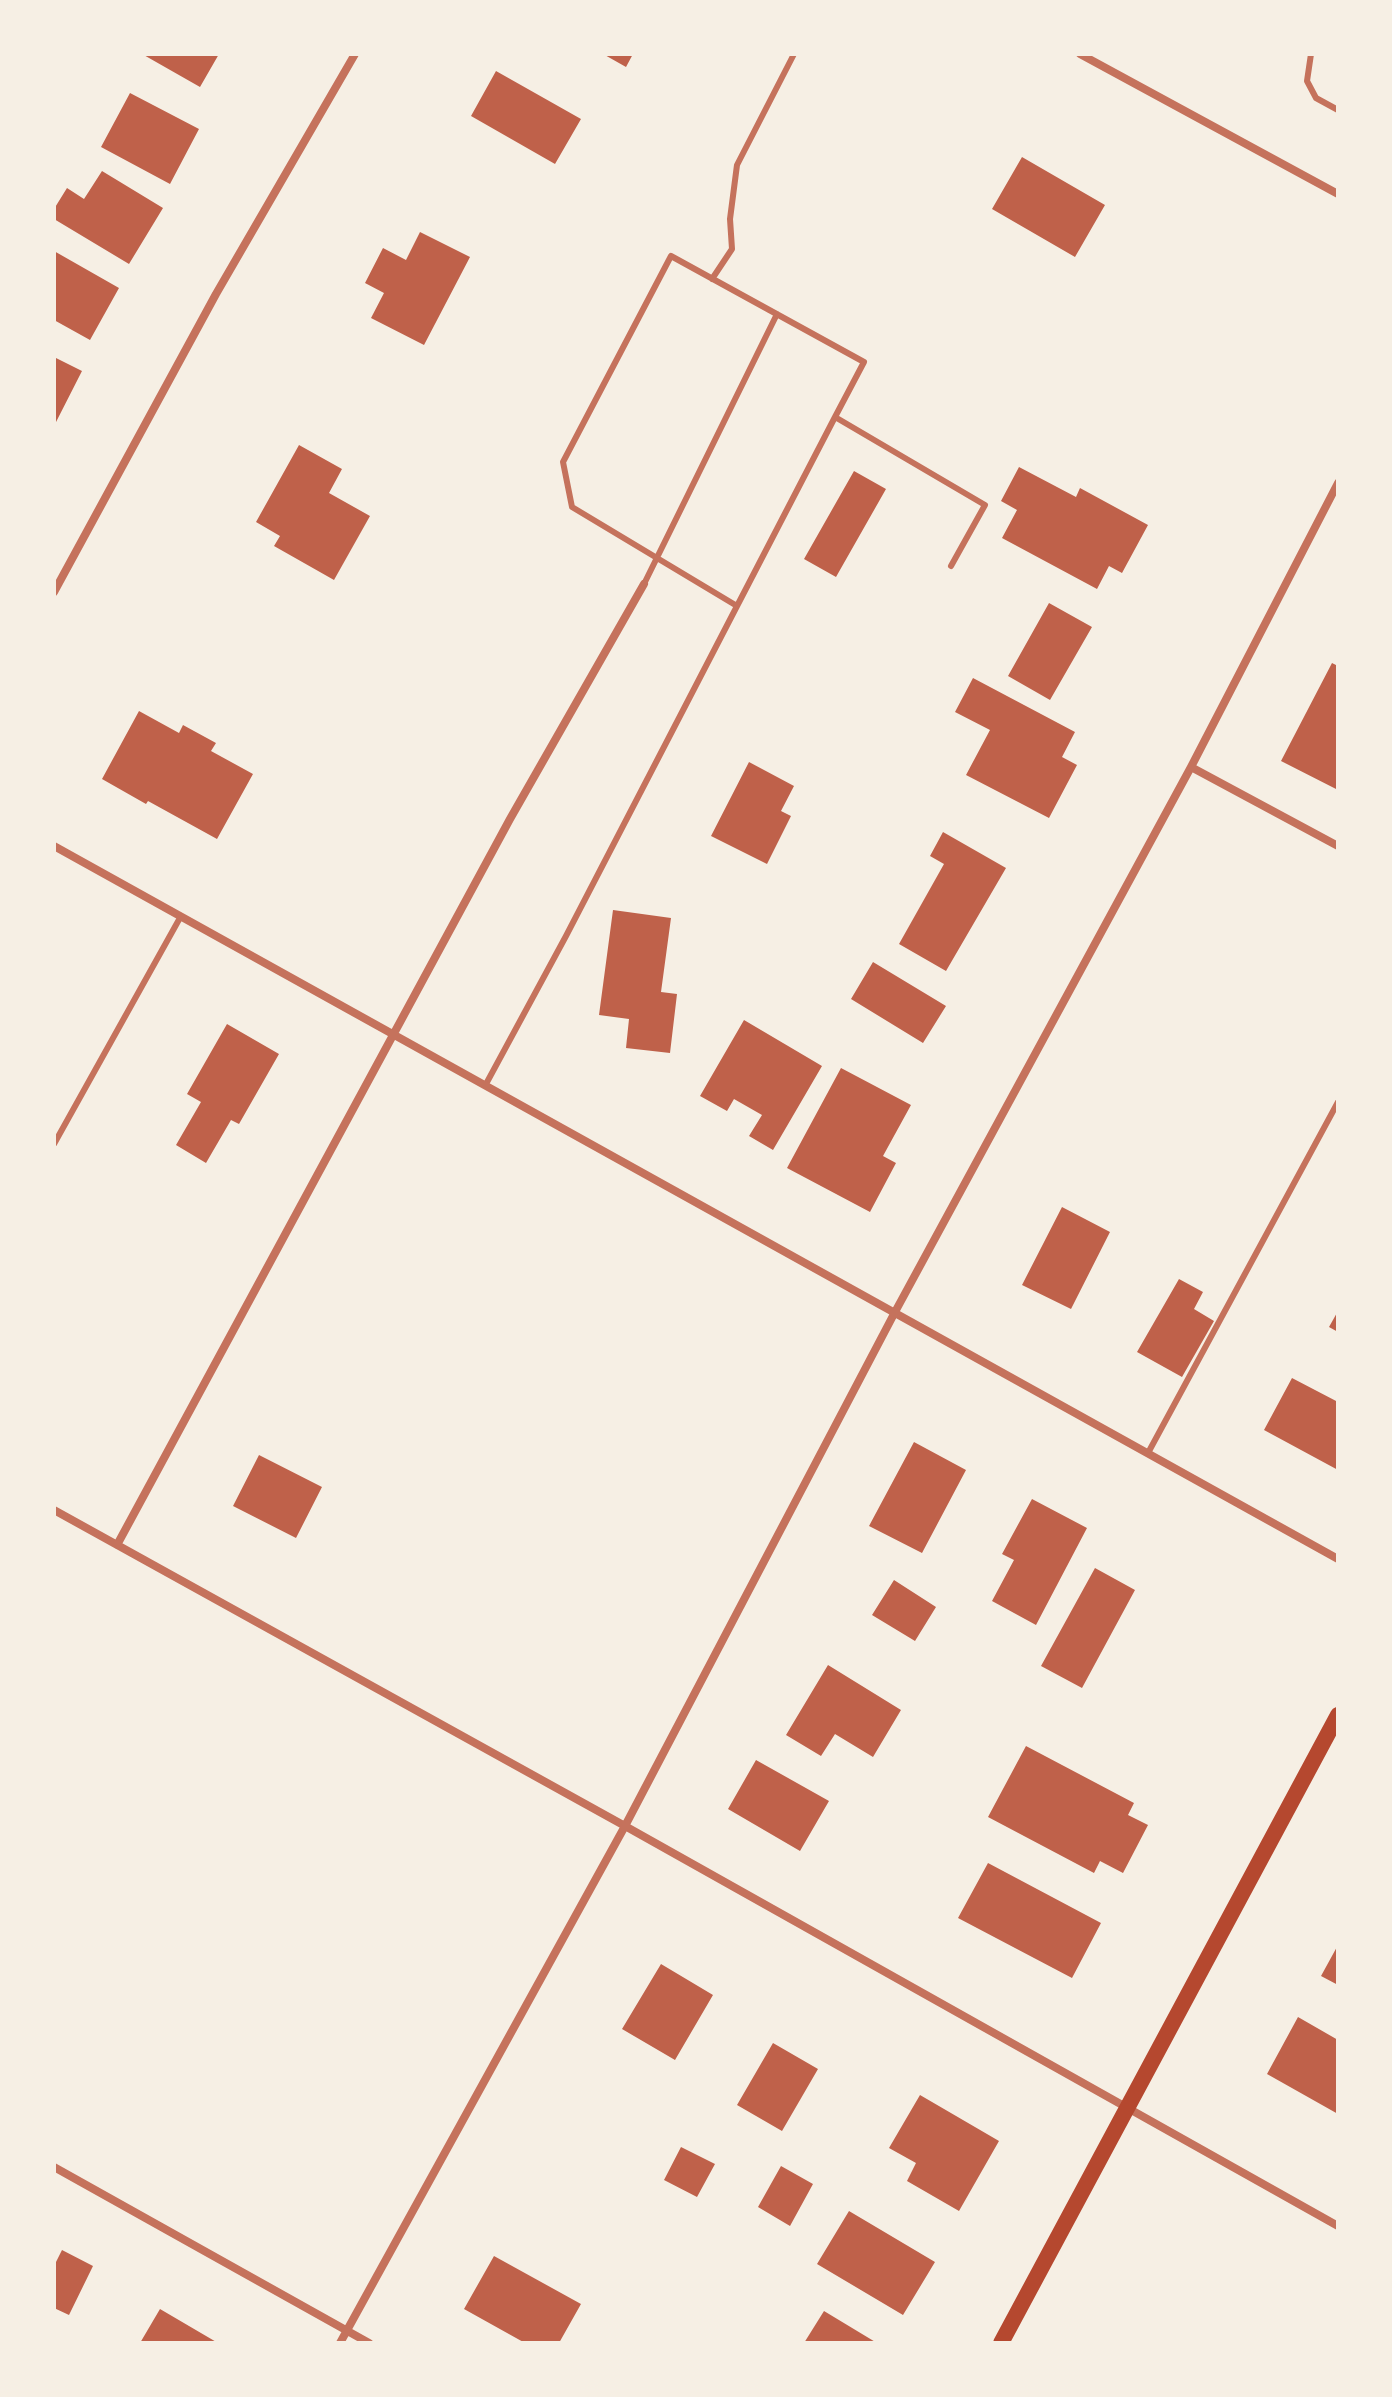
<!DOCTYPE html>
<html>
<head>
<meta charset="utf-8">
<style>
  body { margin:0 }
  #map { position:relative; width:1392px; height:2397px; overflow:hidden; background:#f6efe4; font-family:"Varela Round",sans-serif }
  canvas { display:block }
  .frame { position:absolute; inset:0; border:56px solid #f6efe4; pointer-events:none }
</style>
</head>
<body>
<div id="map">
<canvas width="1392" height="2397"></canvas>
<div class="frame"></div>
</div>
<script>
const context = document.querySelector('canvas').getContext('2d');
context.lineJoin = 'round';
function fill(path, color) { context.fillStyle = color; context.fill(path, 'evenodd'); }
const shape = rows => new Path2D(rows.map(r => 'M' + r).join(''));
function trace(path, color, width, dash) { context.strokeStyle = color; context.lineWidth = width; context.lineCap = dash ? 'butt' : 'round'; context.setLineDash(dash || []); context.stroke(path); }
const building = shape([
  [142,54,219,54,200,87],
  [603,54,633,54,626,67],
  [496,71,581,119,555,164,471,116],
  [130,93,199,129,170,184,101,147],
  [1022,157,1105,205,1075,257,992,209],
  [102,171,163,208,129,264,54,219,54,209,67,188,84,199],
  [420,232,470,257,424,345,371,318,384,293,365,283,383,248,406,260],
  [54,251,119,288,90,340,54,320],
  [54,357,82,371,54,426],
  [299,445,342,469,329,493,370,516,334,580,274,546,280,536,256,522],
  [1019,467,1076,497,1080,488,1148,525,1122,573,1109,566,1097,589,1002,538,1017,510,1001,501],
  [854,471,886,489,836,577,804,559],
  [1049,603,1092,627,1050,700,1008,676],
  [1332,663,1338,666,1338,790,1281,761],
  [973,678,1075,732,1062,757,1077,765,1049,818,966,775,990,730,955,712],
  [139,711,179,733,183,725,216,743,211,751,253,774,217,839,148,801,146,804,102,779],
  [749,762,794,786,781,811,791,816,767,864,711,836],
  [943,832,1006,868,946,971,899,944,944,864,930,856],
  [613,910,671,918,661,992,677,994,670,1053,626,1048,629,1019,599,1015],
  [873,962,946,1006,923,1043,851,999],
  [744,1020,822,1066,773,1150,749,1136,762,1115,734,1099,727,1111,700,1096],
  [227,1024,279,1054,239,1124,231,1120,206,1163,176,1145,201,1102,187,1094],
  [841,1068,911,1105,883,1156,896,1163,870,1212,787,1168],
  [1062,1207,1110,1232,1071,1309,1022,1285],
  [1179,1279,1203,1292,1194,1309,1214,1321,1182,1377,1137,1352],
  [1338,1311,1338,1332,1329,1327],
  [1292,1378,1338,1402,1338,1470,1264,1430],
  [914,1442,966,1470,922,1553,869,1526],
  [259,1455,322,1487,296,1538,233,1506],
  [1032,1499,1087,1528,1036,1625,992,1601,1014,1560,1002,1554],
  [1095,1568,1135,1590,1082,1688,1041,1666],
  [894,1580,936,1607,915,1641,872,1615],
  [828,1665,901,1710,873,1757,835,1734,821,1756,786,1735],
  [1026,1746,1134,1803,1128,1815,1148,1825,1123,1873,1100,1861,1094,1873,988,1817],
  [756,1760,829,1801,800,1851,728,1809],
  [988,1863,1101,1923,1072,1978,958,1918],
  [1338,1945,1338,1985,1321,1976],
  [661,1964,713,1995,675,2060,622,2029],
  [1298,2017,1338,2040,1338,2114,1267,2074],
  [773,2043,818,2069,782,2131,737,2105],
  [920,2095,999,2141,959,2211,907,2181,916,2163,889,2148],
  [681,2147,715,2164,697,2197,664,2180],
  [781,2166,813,2184,790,2226,758,2207],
  [849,2211,935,2262,903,2315,817,2264],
  [62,2250,93,2266,69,2315,54,2308,54,2266],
  [494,2256,581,2304,559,2343,525,2343,464,2309],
  [160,2309,218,2343,140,2343],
  [824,2311,877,2343,804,2343]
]);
const service = shape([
  [1311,54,1307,81,1316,98,1338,110],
  [712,279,732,249,730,219,737,165,794,54],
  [835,417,985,505,951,566],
  [644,584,777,314],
  [486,1084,566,936,835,417,864,362,671,256,563,462,572,507,737,606],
  [54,1144,181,916],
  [1148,1453,1338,1102]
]);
const minor = shape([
  [1080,54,1338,194],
  [54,592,216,294,355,54],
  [1191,767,1338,846],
  [54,846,1338,1559],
  [54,1510,625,1826,1338,2226],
  [117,1545,510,819,644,584],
  [54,2167,369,2343],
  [340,2343,625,1826,895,1312,1191,767,1338,483]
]);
const secondary = shape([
  [1001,2343,1338,1715]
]);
fill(building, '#bf614a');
trace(service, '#c5725c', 6);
trace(minor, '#c5725c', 8);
trace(secondary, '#b5482f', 16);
</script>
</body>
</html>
